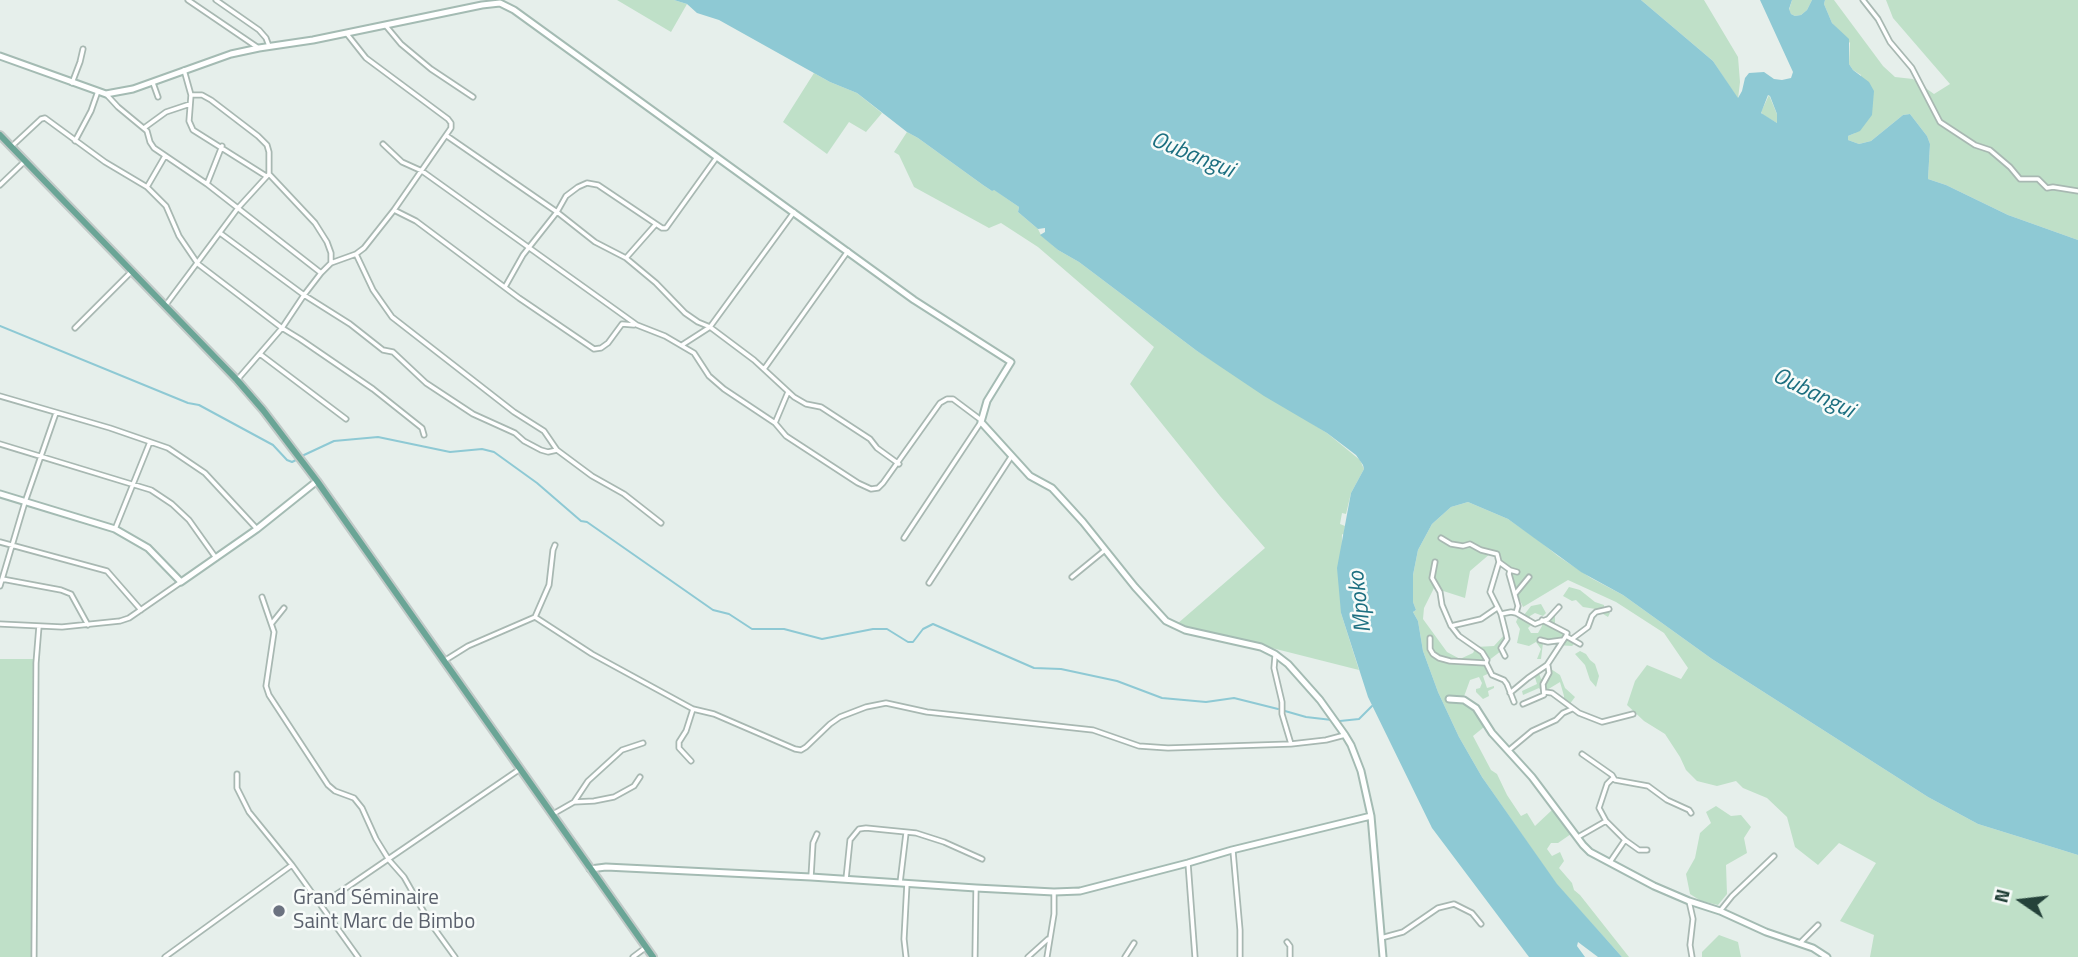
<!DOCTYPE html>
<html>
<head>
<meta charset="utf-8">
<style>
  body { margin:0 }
  #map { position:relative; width:2078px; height:957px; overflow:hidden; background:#e6efeb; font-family:"Titillium Web",sans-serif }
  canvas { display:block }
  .north { position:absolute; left:1987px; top:866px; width:70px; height:70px; -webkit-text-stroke:5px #f7fbf9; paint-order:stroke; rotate:284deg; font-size:19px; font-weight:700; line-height:28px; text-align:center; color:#24423a }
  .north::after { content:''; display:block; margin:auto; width:24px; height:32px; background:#24423a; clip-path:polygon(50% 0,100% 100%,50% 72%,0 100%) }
</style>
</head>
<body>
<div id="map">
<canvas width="2078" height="957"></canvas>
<div class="north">N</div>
</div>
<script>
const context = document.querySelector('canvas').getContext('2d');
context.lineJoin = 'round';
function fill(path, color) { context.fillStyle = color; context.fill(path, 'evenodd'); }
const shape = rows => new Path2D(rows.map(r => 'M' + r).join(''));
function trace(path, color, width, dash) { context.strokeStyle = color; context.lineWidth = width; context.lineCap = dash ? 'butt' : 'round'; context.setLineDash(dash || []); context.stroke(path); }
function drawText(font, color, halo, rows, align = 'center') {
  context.font = font + ' "Titillium Web",sans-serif'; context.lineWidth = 5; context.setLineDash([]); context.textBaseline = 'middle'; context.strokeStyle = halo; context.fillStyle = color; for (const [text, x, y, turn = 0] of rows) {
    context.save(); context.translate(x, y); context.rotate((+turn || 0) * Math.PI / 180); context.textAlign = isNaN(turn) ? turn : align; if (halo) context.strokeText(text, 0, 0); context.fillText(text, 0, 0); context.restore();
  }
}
const green = shape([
  [617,0,674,0,687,4,671,32],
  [1641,0,1704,0,1738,57,1740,82,1738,99,1713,61],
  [1792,0,1812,0,1807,10,1801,15,1795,16,1791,14,1789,10],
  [1825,0,1834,0,1883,66,1895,77,1913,79,1934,94,1950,84,1893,18,1886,0,2078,0,2078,240,2008,215,1946,185,1928,179,1930,144,1927,136,1910,114,1903,115,1871,141,1859,144,1848,140,1848,136,1855,133,1861,75,1853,70,1849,64,1850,43,1832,23,1824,4],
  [814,73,830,82,857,93,882,113,866,132,849,122,827,154,783,122],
  [1769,95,1779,119,1777,123,1763,115,1761,112],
  [907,132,918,138,983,185,992,191,993,189,1019,207,1018,212,1038,229,1041,235,1058,250,1079,262,1197,351,1327,433,1360,460,1364,469,1351,493,1346,514,1342,513,1340,524,1345,526,1344,535,1342,534,1341,613,1359,670,1177,624,1265,548,1220,496,1130,384,1154,347,1038,247,1001,223,989,228,914,187,899,155,894,152],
  [1468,502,1508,519,1538,540,1558,556,1591,578,1623,595,1712,659,1928,797,1978,824,2078,855,2078,957,1870,957,1874,935,1840,921,1876,863,1839,843,1818,865,1795,847,1787,817,1767,798,1743,788,1736,781,1717,786,1697,781,1686,770,1680,757,1665,734,1644,721,1627,705,1635,681,1647,665,1681,679,1688,668,1664,633,1616,602,1568,580,1523,607,1498,552,1491,553,1470,571,1465,598,1434,588,1424,608,1423,619,1447,652,1460,659,1473,653,1476,647,1494,646,1505,634,1505,641,1501,651,1488,661,1490,673,1483,676,1487,688,1494,686,1494,688,1488,691,1489,696,1483,699,1476,692,1476,689,1480,688,1482,683,1479,677,1470,680,1462,702,1474,710,1484,727,1473,736,1491,770,1497,774,1507,795,1521,816,1527,813,1535,826,1552,810,1571,834,1558,843,1551,843,1547,849,1552,856,1560,852,1564,861,1559,868,1572,883,1574,890,1580,895,1629,957,1622,957,1557,885,1482,777,1459,737,1438,692,1423,651,1418,621,1413,612,1416,610,1413,602,1413,575,1418,550,1432,524,1451,507],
  [1569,587,1580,590,1595,602,1604,605,1604,608,1610,613,1608,617,1603,614,1602,610,1583,607,1576,600,1572,601,1563,596],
  [1541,604,1546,613,1543,616,1535,613,1530,616,1529,619,1533,623,1528,628,1531,633,1538,633,1542,626,1542,622,1555,613,1555,628,1566,634,1575,643,1572,646,1557,645,1543,637,1539,639,1543,643,1541,659,1537,659,1541,649,1536,642,1529,646,1517,643,1520,629,1516,622,1520,613,1524,615,1531,606],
  [1580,651,1586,654,1590,660,1595,664,1599,676,1596,687,1590,680,1585,665,1575,654],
  [0,659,33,659,31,957,0,957],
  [1551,669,1560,675,1565,688,1575,697,1569,705,1564,700,1564,696,1560,682,1542,693,1539,688,1523,695,1522,691,1537,684,1534,674,1539,673,1541,679,1549,676],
  [1716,806,1731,816,1741,815,1751,827,1744,838,1747,853,1726,865,1727,894,1718,905,1701,901,1690,894,1686,874,1695,858,1700,833,1711,823,1706,812],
  [1719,935,1738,942,1741,957,1702,957,1702,952]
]);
const water = shape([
  [674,0,1641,0,1713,61,1738,98,1742,91,1745,78,1749,73,1764,72,1774,79,1782,80,1791,78,1793,72,1760,0,1792,0,1789,9,1791,14,1795,16,1801,15,1807,10,1812,0,1825,0,1824,4,1832,23,1849,39,1849,64,1853,70,1869,82,1874,91,1872,115,1860,131,1848,136,1848,140,1859,144,1871,141,1903,115,1910,114,1927,136,1930,144,1928,179,1946,185,2008,215,2078,240,2078,855,1978,824,1928,797,1712,659,1623,595,1581,572,1508,519,1468,502,1451,507,1432,524,1418,550,1413,575,1413,602,1416,610,1413,612,1418,621,1423,651,1438,692,1459,737,1482,777,1557,884,1622,957,1598,957,1578,942,1577,946,1585,957,1529,957,1432,828,1368,697,1341,613,1337,568,1351,493,1364,469,1363,465,1356,455,1327,433,1264,396,1197,351,1079,262,1058,250,1040,235,1045,232,1045,228,1038,229,1018,212,1019,207,994,190,992,191,983,185,918,138,907,132,857,93,830,82,719,20,697,13,687,4],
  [1768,95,1770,96,1777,114,1777,123,1761,113]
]);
const stream = shape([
  [0,326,188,403,199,405,273,445,287,460,292,462,296,460],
  [304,455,334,441,378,437,450,452,482,449,494,452,537,483,581,521,587,522,713,610,729,614,752,629,784,629,822,639,873,629,887,629,908,642,913,642,923,629,933,624,1034,668,1061,669,1117,681,1162,698,1206,702,1234,698,1278,709],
  [1285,711,1306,717,1332,720],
  [1340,721,1359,719,1372,706]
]);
const street = shape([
  [188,0,257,47],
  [216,0,259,30,266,38,269,46],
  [1863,0,1878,19,1890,42,1912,68,1940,122,1975,145,1990,150,2010,167,2020,179,2038,179,2047,188,2053,187,2078,191],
  [386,26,401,44,431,69,473,97],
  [184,70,191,95,202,95,211,100,258,136,267,145,269,152,269,174,315,223,327,242,331,253,331,263],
  [72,83,80,62,83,49],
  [153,83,158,97],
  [106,94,118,107,147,131,150,142,154,148,207,184,321,273],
  [191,95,189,121,193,130,266,176],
  [144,128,166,112,190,104],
  [447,136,557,212,595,242,626,258,656,283,685,313,698,322,710,327,754,360,794,397,806,404,821,407,870,439,877,448,899,464],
  [75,141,91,111,98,91],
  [383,144,402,162,422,171,637,325,665,336,694,353,709,376,724,389,775,423,786,436,858,483,871,489,878,488,883,483,940,403,947,399,953,399,981,420],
  [11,147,41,119,45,118,105,162,147,187,166,206,179,236,198,264,282,328,300,339,373,389,422,428,424,435],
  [207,184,222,146],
  [0,185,24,162],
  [147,187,165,156],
  [394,210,416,221,519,298,594,349,601,348,608,343,622,324,634,325],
  [220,233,304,295,350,324,383,350,393,352,426,383,473,414,515,433,524,441,541,450,548,452,557,450],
  [356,254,373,290,392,317,514,412,544,431,557,450,592,476,624,494,661,523],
  [626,258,656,224],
  [505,287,523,255,557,212,566,196,578,187,587,183,598,185,656,224,662,228,666,228,717,157],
  [165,306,238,208,269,174],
  [75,328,132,271],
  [682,345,710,327,794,212],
  [260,354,346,419],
  [764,369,848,251],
  [237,380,282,328,304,295,321,273,331,263,356,254,364,248,394,210,451,128,451,123,448,119,366,58,347,34],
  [0,396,110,428,168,448,205,473,257,529],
  [775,423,788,392],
  [0,444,151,490,172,504,189,520,216,558],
  [115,529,150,442],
  [904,538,981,422],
  [1441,538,1451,544,1463,546,1470,544,1481,550,1497,554,1499,562,1510,570,1517,572],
  [0,542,107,571,141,610],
  [1435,562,1432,578,1440,592,1442,605,1451,626,1481,619,1497,608],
  [1499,562,1490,592,1501,614,1506,634,1507,639,1501,648,1505,656],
  [1510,570,1509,574,1518,606,1516,613],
  [1072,577,1105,550],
  [2,579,61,590,71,594,88,625],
  [929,583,1011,457],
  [0,586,25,502,56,413],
  [1515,594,1529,577],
  [262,597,274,632,266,686,269,695,328,785,335,791,354,798,362,808,376,839,389,860,404,877,429,921,455,957],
  [1501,614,1511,612,1516,613,1535,624,1548,619,1559,607],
  [535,617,549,585,553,550,555,545],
  [272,623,284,608],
  [0,624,62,627,120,621,129,618,181,582],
  [1452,627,1459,636,1482,652,1487,660,1486,663,1492,675,1504,680,1507,684,1514,702],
  [1566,636,1580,644],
  [1430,638,1430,649,1433,654,1439,658,1450,661,1485,663],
  [1572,639,1588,627,1592,616,1596,612,1609,609],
  [1540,640,1548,642,1563,640],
  [1275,656,1274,668,1282,702,1282,714,1291,744],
  [444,661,468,646,535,617,592,654,693,709,714,714,795,749,801,750,806,747,830,724,840,717,866,707,886,703,927,712,1093,730,1139,746,1168,748,1291,744,1326,740,1345,735],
  [1545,692,1552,693,1579,713,1602,722,1633,714],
  [1510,693,1528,678,1547,665,1566,636,1567,633,1542,620],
  [1523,704,1544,695,1543,684,1549,673,1548,666],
  [1508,751,1532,731,1556,720,1563,713,1572,709],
  [1582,754,1612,775,1615,780,1648,786,1667,800,1689,810,1691,813],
  [691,761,679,748,679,742,686,731,693,709],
  [237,774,237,788,249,812,292,865,358,957],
  [1613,778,1607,784,1599,808,1606,821,1625,840,1639,850,1647,850],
  [574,802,594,801,614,797,634,786,640,777],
  [553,814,574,802,588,781,622,750,643,743],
  [1578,837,1606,821],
  [1233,851,1240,930,1240,957],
  [1610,862,1625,840],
  [1188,863,1195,957],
  [811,877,813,843,817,834],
  [846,879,850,840,859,829,866,828,916,833,944,842,982,859],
  [900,883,906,833],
  [1689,901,1693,919,1690,945,1692,957],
  [321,905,520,769],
  [1720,911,1732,896,1774,856],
  [1381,938,1403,932,1438,908,1454,904,1472,913,1481,924],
  [1287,942,1290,946,1290,957],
  [1800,943,1818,925],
  [34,957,36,663,39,626],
  [165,957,292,865],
  [633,957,645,948],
  [906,957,904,939,907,883],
  [975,957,976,888],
  [1028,957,1048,939],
  [1047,957,1054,914,1054,893],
  [1125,957,1134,943]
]);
const secondary = shape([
  [0,56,106,94,133,89,231,54,259,48,313,40,482,5,500,3,514,10,914,300,1011,362,987,401,981,422,1030,476,1052,488,1083,522,1135,587,1166,621,1185,630,1261,647,1275,654,1288,664,1320,700,1345,735,1351,745,1361,771,1371,816,1383,957],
  [0,494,115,529,148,548,181,582,257,529,317,481],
  [1449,699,1464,700,1476,708,1492,733,1532,777,1583,845,1590,852,1654,886,1689,901,1720,911,1766,932,1813,948,1827,957],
  [590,869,606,867,811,877,976,888,1054,892,1080,891,1188,863,1232,850,1371,816]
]);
const primary = shape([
  [0,135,237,380,263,410,317,481,653,957]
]);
const markers = [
  [279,911,7,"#6b7280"]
];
const worshipNames = [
  ["Grand Séminaire",293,899],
  ["Saint Marc de Bimbo",293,923]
];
const waterNames = [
  ["Oubangui",1192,156,22],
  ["Oubangui",1813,394,26],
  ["Mpoko",1361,602,-97]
];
fill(green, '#bfe0c8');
fill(water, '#8ec9d4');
trace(stream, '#8ec9d4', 2);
trace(street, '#a8b8b2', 7);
trace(secondary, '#a4bbb3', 9);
trace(primary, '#c2cac8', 10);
trace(street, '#fff', 3.5);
trace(secondary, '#fff', 5);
trace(primary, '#6aa596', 6);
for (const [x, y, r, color] of markers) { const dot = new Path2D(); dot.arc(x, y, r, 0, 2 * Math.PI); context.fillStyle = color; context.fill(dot); trace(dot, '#f7fbf9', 2.5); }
drawText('21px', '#5b616d', '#f7fbf9', worshipNames, 'left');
drawText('italic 23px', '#1c6f80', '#f7fbf9', waterNames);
</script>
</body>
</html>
